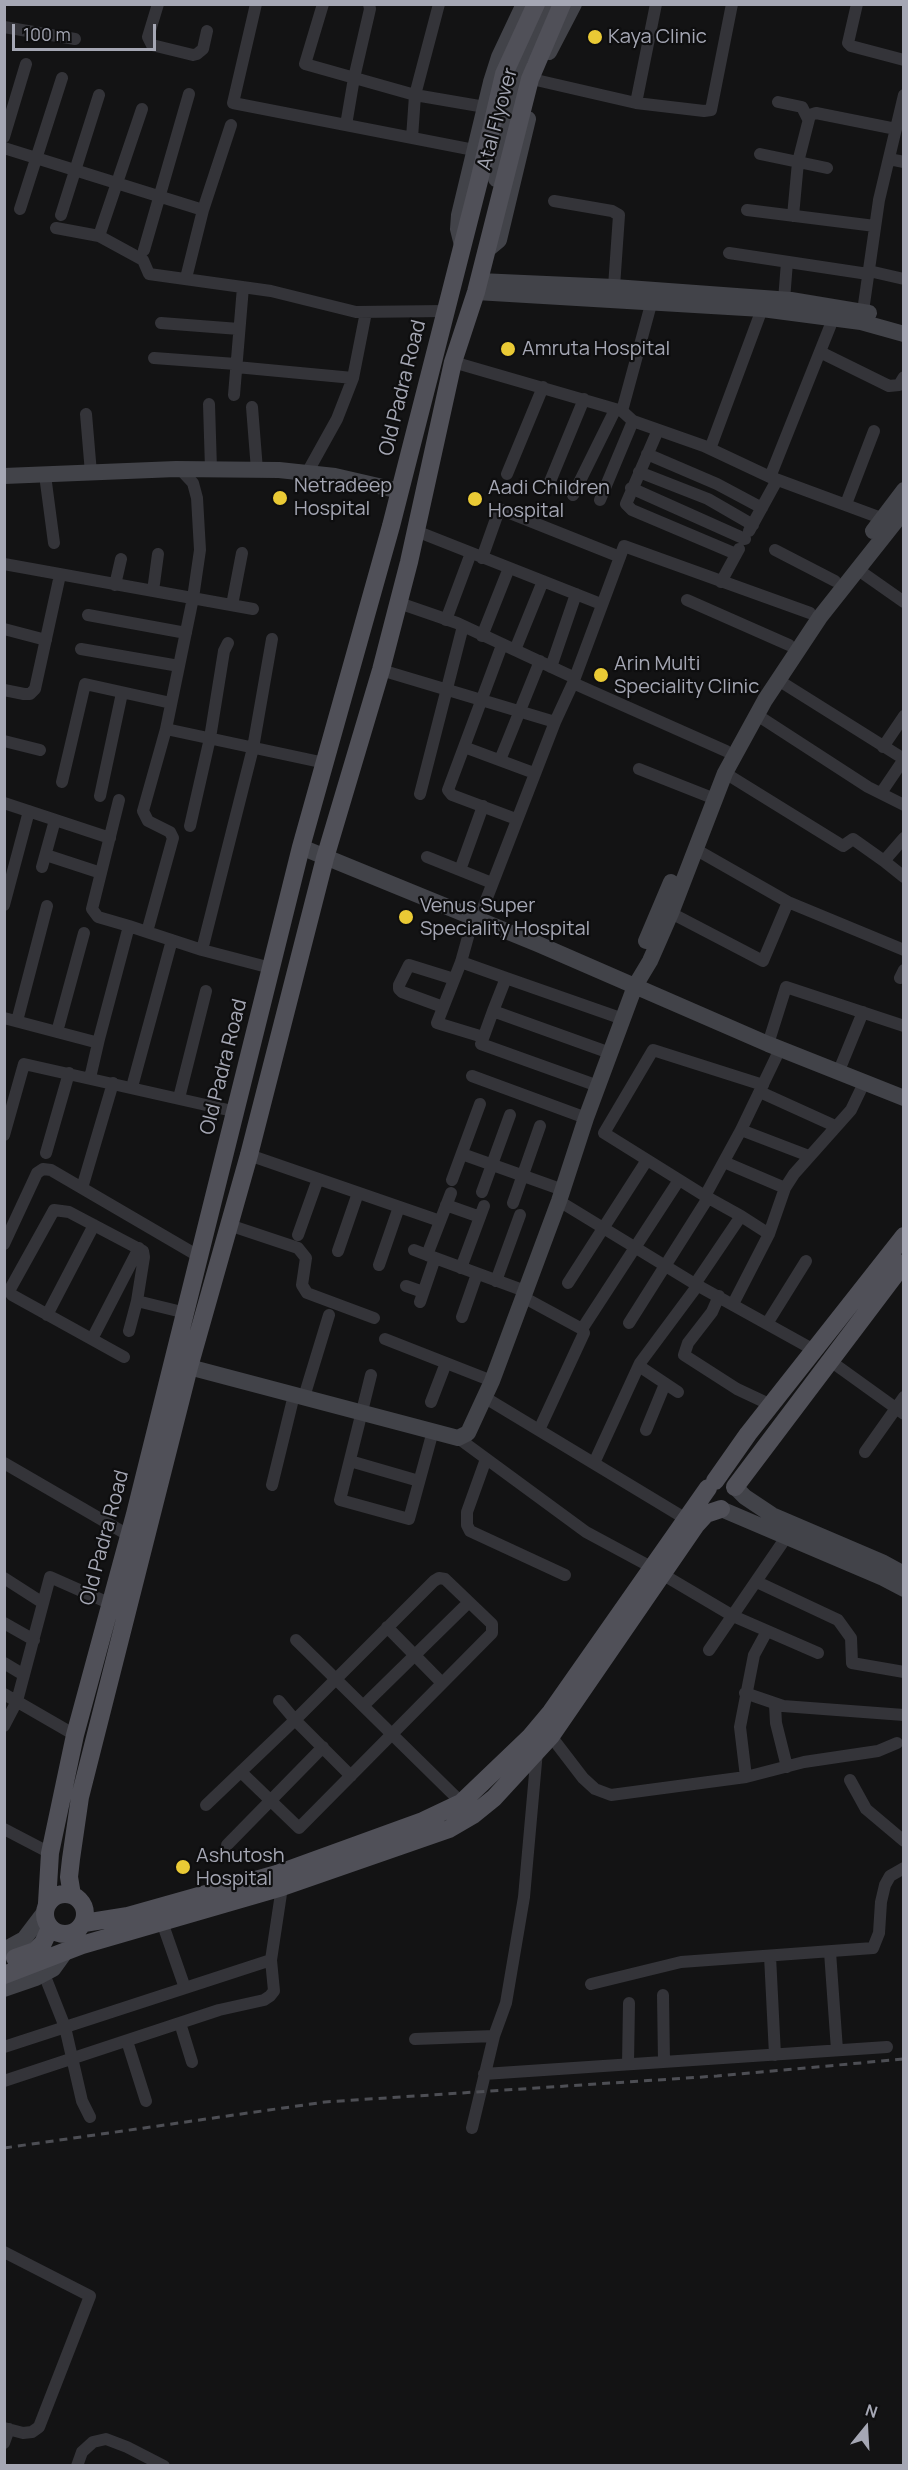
<!DOCTYPE html>
<html>
<head>
<meta charset="utf-8">
<style>
  body { margin:0 }
  #map { position:relative; width:908px; height:2470px; overflow:hidden; background:#131314; font-family:Manrope,sans-serif }
  canvas { display:block }
  .frame { position:absolute; inset:0; border:6px solid #a5a7b4; pointer-events:none }
  .north { position:absolute; left:836px; top:2398px; width:60px; height:60px; -webkit-text-stroke:4px #0e0e0f; paint-order:stroke; rotate:18deg; font-size:16px; font-weight:700; line-height:24px; text-align:center; color:#a5a7b4 }
  .north::after { content:''; display:block; margin:auto; width:21px; height:27px; background:#a5a7b4; clip-path:polygon(50% 0,100% 100%,50% 72%,0 100%) }
  .scale { position:absolute; left:12px; top:24px; width:144px; height:27px; box-sizing:border-box; border:3px solid #a5a7b4; border-top:0; padding-left:8px; font-size:18px; line-height:21px; white-space:nowrap; color:#a5a7b4; -webkit-text-stroke:4px #0e0e0f; paint-order:stroke }
</style>
</head>
<body>
<div id="map">
<canvas width="908" height="2470"></canvas>
<div class="frame"></div>
<div class="north">N</div>
<div class="scale">100 m</div>
</div>
<script>
const context = document.querySelector('canvas').getContext('2d');
context.lineJoin = 'round';
const shape = rows => new Path2D(rows.map(r => 'M' + r).join(''));
function trace(path, color, width, dash) { context.strokeStyle = color; context.lineWidth = width; context.lineCap = dash ? 'butt' : 'round'; context.setLineDash(dash || []); context.stroke(path); }
function drawText(font, color, halo, rows, align = 'center') {
  context.font = font + ' Manrope,sans-serif'; context.lineWidth = 4.5; context.setLineDash([]); context.textBaseline = 'middle'; context.strokeStyle = halo; context.fillStyle = color; for (const [text, x, y, turn = 0] of rows) {
    context.save(); context.translate(x, y); context.rotate((+turn || 0) * Math.PI / 180); context.textAlign = isNaN(turn) ? turn : align; if (halo) context.strokeText(text, 0, 0); context.fillText(text, 0, 0); context.restore();
  }
}
const street = shape([
  [158,4,148,37,152,45,193,55,197,54,203,49,207,31],
  [256,4,233,103,474,150],
  [323,4,305,64,415,95,485,107],
  [857,4,848,43,851,46,904,60],
  [4,27,75,39],
  [536,80,636,103,656,4],
  [778,102,802,107,808,119],
  [636,103,704,111,711,110,732,4],
  [346,125,354,78,370,9,369,4],
  [4,137,26,64],
  [412,138,415,95,439,4],
  [4,148,203,210,186,278],
  [760,154,827,168],
  [889,159,904,162],
  [554,201,612,211,619,215,614,287],
  [20,209,62,78],
  [203,210,231,125],
  [747,210,875,226],
  [61,215,99,95],
  [793,216,798,162,810,115,816,113,896,129],
  [56,228,99,236,143,260,149,274,271,291,356,312,445,311],
  [99,236,142,109],
  [144,250,189,94],
  [729,253,868,274],
  [869,271,904,279],
  [784,300,787,262],
  [862,318,879,200,904,95],
  [161,323,239,329],
  [820,352,889,386,899,385,904,377],
  [154,358,236,364],
  [453,362,622,411,633,421,704,446,770,477,889,521],
  [236,367,353,378],
  [234,395,243,287],
  [209,404,211,469],
  [252,407,257,470],
  [622,411,653,297],
  [86,414,91,473],
  [658,430,626,504,632,510,736,554],
  [710,449,762,309],
  [647,454,717,484,762,508],
  [180,469,193,483,197,498,200,550,193,598,166,729,325,763],
  [639,472,708,499,753,525],
  [307,473,337,419,353,378,366,312],
  [507,474,543,387],
  [45,475,54,543],
  [770,477,833,319],
  [549,484,584,399],
  [631,488,745,539],
  [573,495,615,410],
  [600,500,633,421],
  [846,504,874,431],
  [416,531,601,604],
  [749,531,777,480],
  [775,550,835,581],
  [482,558,498,513,502,510,620,557],
  [4,564,253,609],
  [857,569,904,602],
  [721,582,739,549],
  [115,585,121,559],
  [153,591,158,554],
  [687,600,789,645],
  [399,603,457,623,575,678],
  [232,605,242,553],
  [88,615,186,633],
  [446,620,471,553],
  [4,629,46,640],
  [482,636,509,568],
  [502,645,448,790,452,795,516,819],
  [81,649,179,666],
  [515,650,543,581],
  [551,667,576,594],
  [381,670,555,722],
  [778,680,904,759],
  [573,683,726,751],
  [4,690,24,694,30,694,35,689,60,575],
  [757,715,868,787,904,805],
  [166,729,143,811,148,821,170,832,173,838,147,932,202,950,271,968],
  [4,741,40,750],
  [464,747,534,773],
  [883,747,904,716],
  [500,760,540,661],
  [639,769,715,799],
  [725,773,843,846,853,839,884,861,904,838],
  [62,782,85,684,171,703],
  [881,793,904,759],
  [420,794,463,626],
  [100,796,122,693],
  [119,800,92,909,98,917,129,926],
  [4,803,110,838],
  [190,826,210,738,224,651,228,643],
  [695,849,788,902,904,950],
  [46,855,101,873],
  [427,857,492,883],
  [884,861,904,877],
  [42,867,55,820],
  [460,870,483,806],
  [4,905,29,811],
  [671,913,763,961,788,902],
  [473,919,461,962,437,1023,483,1037],
  [478,921,555,722,573,683,624,546,810,613],
  [202,950,253,748,272,639],
  [461,962,506,978],
  [900,978,904,970],
  [443,1007,402,992,399,989,399,985,409,965,454,979],
  [493,1011,610,1053],
  [4,1018,95,1042,99,1039,129,926,147,932],
  [17,1021,47,906],
  [57,1032,84,933],
  [768,1044,786,987,904,1026],
  [838,1073,863,1012],
  [472,1076,586,1118],
  [90,1078,99,1039],
  [598,1086,481,1044,493,1011,506,978,623,1019],
  [132,1087,172,940],
  [760,1092,835,1126],
  [179,1098,206,991],
  [741,1130,809,1156],
  [4,1135,24,1064,237,1112],
  [46,1153,69,1073],
  [462,1154,563,1190],
  [249,1155,440,1221],
  [724,1162,785,1188],
  [452,1180,480,1104],
  [82,1188,113,1083],
  [482,1192,510,1115],
  [451,1193,427,1255,525,1291],
  [705,1196,604,1133,653,1050,763,1085],
  [559,1201,695,1284,814,1350],
  [513,1203,540,1126],
  [446,1205,480,1217],
  [741,1216,769,1234],
  [229,1225,298,1248,306,1258,302,1285,307,1293,374,1318],
  [298,1235,318,1179],
  [4,1244,37,1173,43,1169,51,1170,200,1257],
  [414,1250,427,1255],
  [338,1251,358,1193],
  [379,1265,399,1207],
  [461,1268,484,1206],
  [496,1281,520,1215],
  [568,1283,647,1160],
  [695,1284,741,1216,705,1196,741,1130,780,1049],
  [406,1286,423,1292],
  [719,1296,712,1312,688,1343,684,1355,737,1389,771,1405],
  [523,1297,582,1329,584,1333,539,1430],
  [137,1301,186,1313],
  [420,1302,435,1258],
  [733,1304,769,1234,785,1188,794,1174,851,1110,864,1083],
  [47,1315,94,1225],
  [462,1317,477,1274],
  [768,1322,806,1261],
  [629,1323,708,1198],
  [582,1329,679,1180],
  [92,1339,139,1248],
  [385,1339,492,1381],
  [124,1357,12,1295,9,1291,54,1210,69,1212,143,1251,144,1257,137,1301,129,1331],
  [829,1360,904,1414],
  [639,1366,678,1392],
  [371,1375,340,1500,409,1519,433,1431],
  [304,1397,329,1315],
  [484,1397,691,1522],
  [431,1402,446,1363],
  [646,1430,665,1384],
  [458,1438,586,1532,651,1567],
  [865,1452,904,1397],
  [486,1459,467,1512,467,1525,470,1531,565,1575],
  [350,1461,419,1481],
  [4,1463,135,1539],
  [594,1463,640,1363,698,1285],
  [272,1485,294,1395],
  [662,1574,733,1616,818,1653],
  [4,1578,43,1603],
  [757,1582,838,1620,851,1638,852,1663,904,1672],
  [4,1623,34,1640],
  [387,1627,442,1683],
  [296,1640,466,1807],
  [709,1650,787,1536],
  [4,1663,24,1675],
  [745,1693,783,1706,904,1715],
  [4,1694,75,1735],
  [279,1701,295,1720,351,1776],
  [364,1705,469,1602],
  [775,1705,776,1723,787,1767],
  [4,1726,17,1701,50,1577,111,1604],
  [547,1731,583,1778,595,1789,611,1795,746,1777,804,1762,878,1751,897,1743],
  [746,1777,740,1727,754,1655,767,1631],
  [850,1780,866,1809,904,1841],
  [206,1805,295,1720,434,1581,439,1578,445,1579,492,1624,492,1633,299,1828,241,1772],
  [4,1829,50,1853],
  [227,1845,323,1747],
  [162,1922,185,1988],
  [830,1952,837,2050],
  [770,1956,775,2055],
  [44,1974,65,2027,82,2101,90,2117],
  [591,1984,681,1962,873,1948,879,1933,881,1902,885,1885,890,1876,904,1868],
  [663,1995,664,2062],
  [180,2023,192,2062],
  [415,2039,494,2036,506,2003,524,1897,537,1751],
  [127,2041,146,2101],
  [4,2047,271,1960],
  [628,2064,629,2003],
  [484,2074,887,2047],
  [4,2081,219,2010,264,2000,270,1996,274,1991,271,1960,282,1887],
  [472,2128,494,2036],
  [4,2252,90,2296,39,2427,32,2432,23,2433,4,2428],
  [4,2443,9,2429],
  [77,2466,82,2452,93,2442,106,2439,127,2447,164,2466]
]);
const secondary = shape([
  [549,52,574,4],
  [500,129,520,60,547,4],
  [496,179,509,119],
  [462,245,458,229,459,215,491,82,499,57,524,4],
  [487,250,499,240,528,119],
  [479,281,614,287,791,300,869,313],
  [476,292,762,309,861,322,904,334],
  [4,476,176,469,279,470,335,476,400,491],
  [873,531,904,490],
  [301,847,538,944,768,1044,904,1098],
  [646,941,671,882],
  [189,1367,458,1438,468,1433,492,1381,559,1201,586,1118,635,986,650,961,671,913,725,773,765,700,820,617,904,511],
  [735,1487,745,1497,772,1515,882,1562,904,1574],
  [721,1509,883,1578,904,1589],
  [4,1950,24,1939,46,1910],
  [4,1989,36,1978,53,1969,66,1951]
]);
const primary = shape([
  [715,1481,748,1434,904,1236],
  [735,1487,904,1263],
  '45 1914a20 20 0 1 1 40 0a20 20 0 1 1-40 0Z',
  [72,1895,69,1877,71,1859,80,1797,189,1367,249,1155,325,858,381,670,409,562,453,362,476,292,530,79,562,4],
  [47,1903,50,1853,75,1735,135,1514,301,847,391,526,479,181,504,74,536,4],
  [84,1923,128,1916,277,1874,423,1821,461,1803,530,1737,551,1712,708,1488],
  [15,1958,35,1951,43,1943,50,1928],
  [4,1975,82,1945,282,1887,449,1829,473,1815,494,1798,551,1736,696,1525,706,1514,721,1509]
]);
const rail = shape([
  [4,2148,325,2102,717,2076,904,2059]
]);
const markers = [
  [595,37,8,"#eaca35"],
  [508,349,8,"#eaca35"],
  [280,498,8,"#eaca35"],
  [475,499,8,"#eaca35"],
  [601,675,8,"#eaca35"],
  [406,917,8,"#eaca35"],
  [183,1867,8,"#eaca35"]
];
const poiNames = [
  ["Kaya Clinic",608,37],
  ["Amruta Hospital",522,349],
  ["Netradeep",294,486],
  ["Hospital",294,509],
  ["Aadi Children",488,488],
  ["Hospital",488,511],
  ["Arin Multi",614,664],
  ["Speciality Clinic",614,687],
  ["Venus Super",420,906],
  ["Speciality Hospital",420,929],
  ["Ashutosh",196,1856],
  ["Hospital",196,1879]
];
const streetNames = [
  ["Atal Flyover",498,119,-75],
  ["Old Padra Road",403,388,-76],
  ["Old Padra Road",224,1067,-76],
  ["Old Padra Road",105,1538,-75]
];
trace(street, '#343439', 12);
trace(secondary, '#424349', 16);
trace(primary, '#505058', 18);
trace(rail, '#4d4e54', 3, [8, 6]);
for (const [x, y, r, color] of markers) { const dot = new Path2D(); dot.arc(x, y, r, 0, 2 * Math.PI); context.fillStyle = color; context.fill(dot); trace(dot, '#0e0e0f', 2); }
drawText('20px', '#a5a7b4', '#0e0e0f', poiNames, 'left');
drawText('20px', '#a5a7b4', '#0e0e0f', streetNames);
</script>
</body>
</html>
